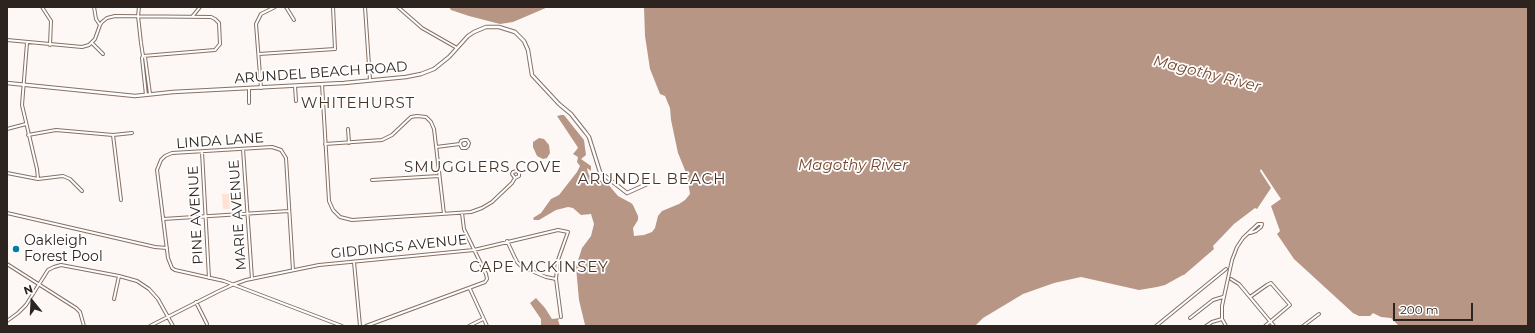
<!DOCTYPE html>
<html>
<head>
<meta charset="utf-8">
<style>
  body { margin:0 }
  #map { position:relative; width:1535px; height:333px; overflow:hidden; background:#fdf8f5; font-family:Montserrat,sans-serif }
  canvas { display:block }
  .frame { position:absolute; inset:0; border:8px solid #2d2420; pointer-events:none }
  .north { position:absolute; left:12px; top:281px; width:40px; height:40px; -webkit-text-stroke:3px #fff; paint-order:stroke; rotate:342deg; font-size:11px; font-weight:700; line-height:16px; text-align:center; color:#2d2420 }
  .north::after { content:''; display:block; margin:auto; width:14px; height:18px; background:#2d2420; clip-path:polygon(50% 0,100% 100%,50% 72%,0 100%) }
  .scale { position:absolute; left:1393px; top:303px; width:80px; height:18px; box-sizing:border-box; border:2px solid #2d2420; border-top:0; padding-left:5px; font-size:12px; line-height:14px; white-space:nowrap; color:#2d2420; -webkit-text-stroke:3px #fff; paint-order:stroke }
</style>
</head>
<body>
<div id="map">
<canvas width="1535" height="333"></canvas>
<div class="frame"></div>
<div class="north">N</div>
<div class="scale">200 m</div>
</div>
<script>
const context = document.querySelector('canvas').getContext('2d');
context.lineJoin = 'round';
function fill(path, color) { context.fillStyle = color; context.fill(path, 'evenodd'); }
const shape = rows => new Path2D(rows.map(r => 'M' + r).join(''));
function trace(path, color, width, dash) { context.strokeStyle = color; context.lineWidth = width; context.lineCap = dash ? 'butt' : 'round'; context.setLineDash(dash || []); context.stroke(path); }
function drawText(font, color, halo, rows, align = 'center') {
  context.font = font + ' Montserrat,sans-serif'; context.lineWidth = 3.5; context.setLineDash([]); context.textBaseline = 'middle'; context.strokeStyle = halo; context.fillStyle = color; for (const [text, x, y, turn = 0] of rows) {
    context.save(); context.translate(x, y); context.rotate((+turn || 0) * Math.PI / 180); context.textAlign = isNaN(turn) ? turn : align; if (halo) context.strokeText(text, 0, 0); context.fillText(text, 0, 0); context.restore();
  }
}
const green = shape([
  [222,194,229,194,230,209,223,209]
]);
const water = shape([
  [445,7,548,7,513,22,500,24,469,16,451,10,449,7],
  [644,7,1528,7,1528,326,1399,326,1391,318,1381,317,1373,313,1370,316,1359,316,1353,313,1294,259,1277,234,1280,231,1271,206,1281,199,1261,169,1260,171,1271,188,1257,209,1255,208,1234,224,1213,246,1214,249,1184,275,1183,275,1165,285,1157,287,1139,290,1081,277,1054,283,1023,294,983,318,975,326,583,326,585,325,579,300,576,267,582,248,591,236,594,224,591,214,581,215,573,208,568,207,556,210,539,220,534,220,533,218,541,213,551,199,559,195,577,172,580,166,577,162,578,157,573,154,578,148,577,146,557,116,561,115,564,115,584,140,586,155,581,159,591,166,591,171,587,168,588,173,590,176,607,183,618,196,631,203,633,205,638,216,638,220,633,228,634,236,644,235,652,232,655,228,658,216,662,211,679,204,685,200,690,194,687,175,678,153,671,120,670,108,665,96,660,94,650,69,645,36],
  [539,138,544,139,549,145,550,153,547,158,543,159,537,156,533,147,533,142],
  [536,298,545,308,552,319,560,318,558,320,560,326,541,326,541,319,530,303]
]);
const minor = shape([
  [42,7,51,21,50,45],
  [94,7,96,19,100,25],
  [139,7,138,16,141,43,143,56,145,57,150,94],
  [286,7,294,20],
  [365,7,370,80],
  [398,7,422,28,457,48],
  [192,17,200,7],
  [7,40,82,47,89,45,95,39,100,25,102,22,107,18,115,16,211,17,215,19,219,23,220,44,215,50,143,56],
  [27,43,22,105,37,169,38,179],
  [92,43,103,54],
  [259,54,335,49,333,7],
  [143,56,142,58,146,95],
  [322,84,329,201,333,210,340,217,352,220,471,212,482,208,492,202,512,183,515,178,519,176,519,173,517,171,513,172,512,174,515,178],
  [295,86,296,101],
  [261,88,256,24,261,14,275,7],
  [249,89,249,103],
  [7,129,26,124],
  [348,129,349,143],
  [28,135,56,130,113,135,132,133],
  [113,135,121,200],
  [325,144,382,140,392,135,411,117,417,116,426,117,431,122,434,129,444,214],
  [436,147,460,144,462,148,466,148,468,146,469,143,467,140,464,140,461,141,460,144],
  [243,149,252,279],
  [202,152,209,278],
  [7,173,38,179,63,176,70,179,82,191],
  [372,180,439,176],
  [7,213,155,247,167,248],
  [163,219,289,211],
  [1250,233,1256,231,1261,227,1262,224],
  [507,241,517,262,522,267,546,277,556,279],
  [354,262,360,326],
  [7,264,76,308,80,312,84,326],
  [293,270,286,158,281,150,272,147,172,153,165,156,161,160,157,170,168,258,172,268,175,270,224,281,342,326],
  [1231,279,1239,284,1274,326],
  [470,289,487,326],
  [1250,297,1267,285,1271,283,1290,305,1265,326],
  [114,299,119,276],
  [196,302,207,324],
  [1190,318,1213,300,1223,297],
  [7,321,18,313,26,305,48,270,54,267,61,265,119,276,137,281,149,289,158,299,173,326],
  [150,326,217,292,232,285,246,280,319,265,474,250,558,230,568,232,558,260,556,279,561,317],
  [366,326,485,282,487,279,486,274,464,229,462,213],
  [469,326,483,319],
  [1156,326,1226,269],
  [1206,326,1212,322,1222,319],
  [1226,326,1222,319,1222,306,1232,260,1237,247,1243,238,1258,224,1262,224],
  [1303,326,1319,314]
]);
const tertiary = shape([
  [7,83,135,96,173,92,344,83,406,77,421,74,434,69,449,57,468,36,474,32,486,27,499,27,515,32,524,41,528,50,532,75,559,104,571,114,586,133,589,137,600,172,627,193,647,184]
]);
const markers = [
  [16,249,4,"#017ea4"]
];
const streetNames = [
  ["ARUNDEL BEACH ROAD",321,73,-4],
  ["LINDA LANE",220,141,-4],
  ["PINE AVENUE",196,215,-93],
  ["MARIE AVENUE",238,215,-94],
  ["GIDDINGS AVENUE",399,247,-6]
];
const poiNames = [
  ["Oakleigh",24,241],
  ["Forest Pool",24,257]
];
const waterNames = [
  ["Magothy River",1207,74,14],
  ["Magothy River",853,166]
];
const neighbourhoodNames = [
  ["WHITEHURST",358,104],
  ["SMUGGLERS COVE",483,168],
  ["ARUNDEL BEACH",652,180],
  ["CAPE MCKINSEY",539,268]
];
fill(green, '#ffe2d4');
fill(water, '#b79686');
trace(minor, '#857065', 4);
trace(tertiary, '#857065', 4.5);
trace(minor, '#fff', 2);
trace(tertiary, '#fff', 2.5);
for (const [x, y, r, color] of markers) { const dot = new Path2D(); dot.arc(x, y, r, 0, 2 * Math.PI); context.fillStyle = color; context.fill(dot); trace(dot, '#fff', 1.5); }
drawText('14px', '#2d2420', '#fff', streetNames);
drawText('14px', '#2d2420', '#fff', poiNames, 'left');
drawText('italic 15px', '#77472e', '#fff', waterNames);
context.letterSpacing = '1px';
drawText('15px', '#47352b', '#fff', neighbourhoodNames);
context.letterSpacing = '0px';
</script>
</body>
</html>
